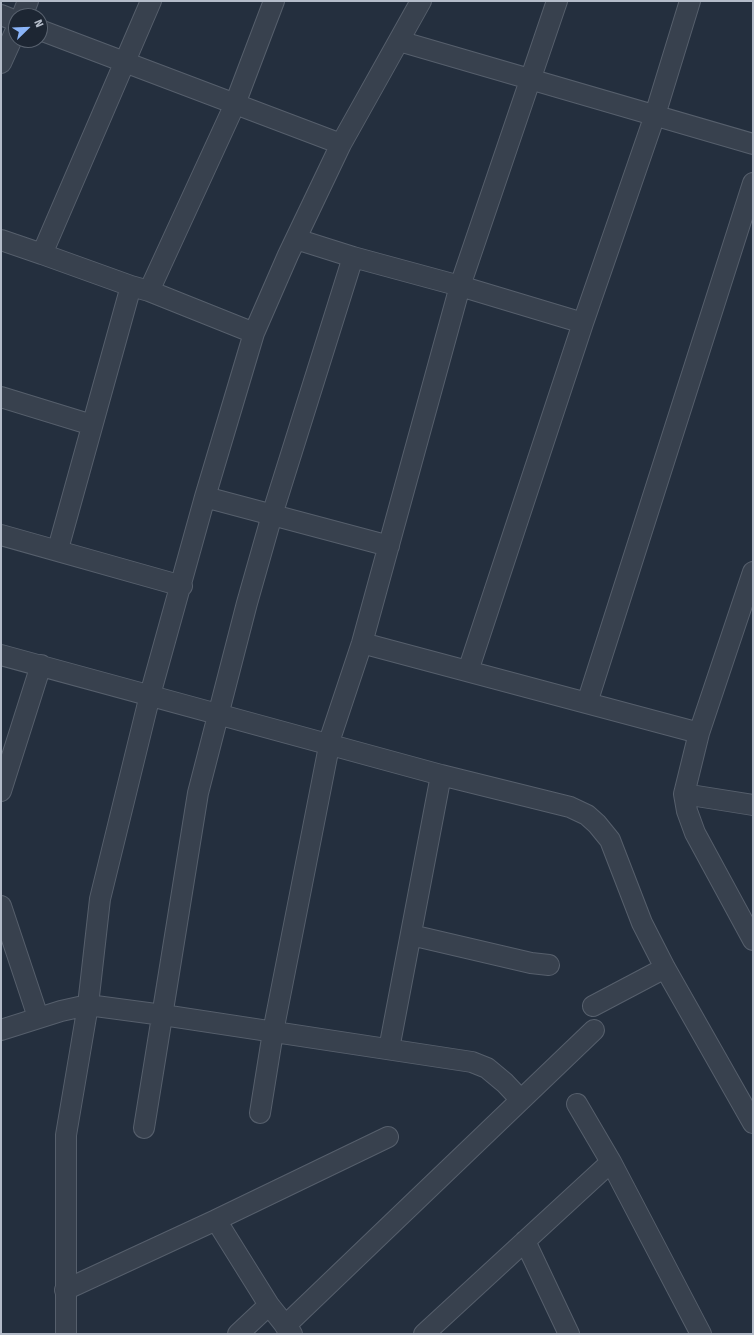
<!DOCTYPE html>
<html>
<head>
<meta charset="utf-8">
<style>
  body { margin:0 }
  #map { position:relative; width:754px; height:1335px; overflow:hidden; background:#242f3e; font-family:"Fira Sans",sans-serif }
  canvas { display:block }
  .frame { position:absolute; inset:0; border:2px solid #b4bcc9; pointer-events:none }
  .north { position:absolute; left:8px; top:8px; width:40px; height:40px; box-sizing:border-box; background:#1d2633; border:1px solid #59626f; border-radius:50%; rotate:67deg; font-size:11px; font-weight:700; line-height:16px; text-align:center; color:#b4bcc9 }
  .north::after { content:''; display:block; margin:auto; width:14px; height:18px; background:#8ab4f8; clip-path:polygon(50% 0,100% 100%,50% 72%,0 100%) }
</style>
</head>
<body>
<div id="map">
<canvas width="754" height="1335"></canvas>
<div class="frame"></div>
<div class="north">N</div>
</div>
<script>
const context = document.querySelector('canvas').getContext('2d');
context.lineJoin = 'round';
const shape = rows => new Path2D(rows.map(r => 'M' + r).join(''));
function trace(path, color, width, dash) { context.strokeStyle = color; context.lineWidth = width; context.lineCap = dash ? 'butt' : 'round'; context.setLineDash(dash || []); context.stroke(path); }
const minor = shape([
  [1,15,16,21],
  [22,16,28,1],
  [40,30,341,144],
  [399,41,753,144],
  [1,63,16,30],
  [296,239,353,257],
  [1,240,42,254],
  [131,286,42,254,151,1],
  [149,291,254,333],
  [1,397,92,425],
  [205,497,389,546],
  [1,535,182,586],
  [58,549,131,286,149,291,235,104,274,1],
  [753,572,699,733,684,794,753,805],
  [362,643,699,733],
  [1,655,441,775,389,1049],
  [468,671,583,323,655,115,690,1],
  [587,703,753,183],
  [441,775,570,807,587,815,597,824,610,840,642,923,665,968,753,1123],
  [1,791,41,665],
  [684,794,687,811,695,833,753,940],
  [1,906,38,1017],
  [411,935,531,963,549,965],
  [593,1006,665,968],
  [1,1030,61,1011,88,1005,163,1015,472,1062,487,1068,505,1083,521,1100],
  [577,1104,611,1162,701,1334],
  [260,1113,273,1032,331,736,362,643,460,286,583,323],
  [144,1128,198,793,247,603,272,515,353,257,460,286,557,1],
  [216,1220,388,1137],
  [525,1241,569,1334],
  [65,1290,216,1220,269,1305,292,1334],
  [285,1326,594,1030],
  [66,1334,66,1135,88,1005,100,899,150,695,205,497,254,333,288,255,341,144,421,1],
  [238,1334,269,1305],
  [424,1334,611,1162]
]);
trace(minor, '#565f6c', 22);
trace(minor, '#38414e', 20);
</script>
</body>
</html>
